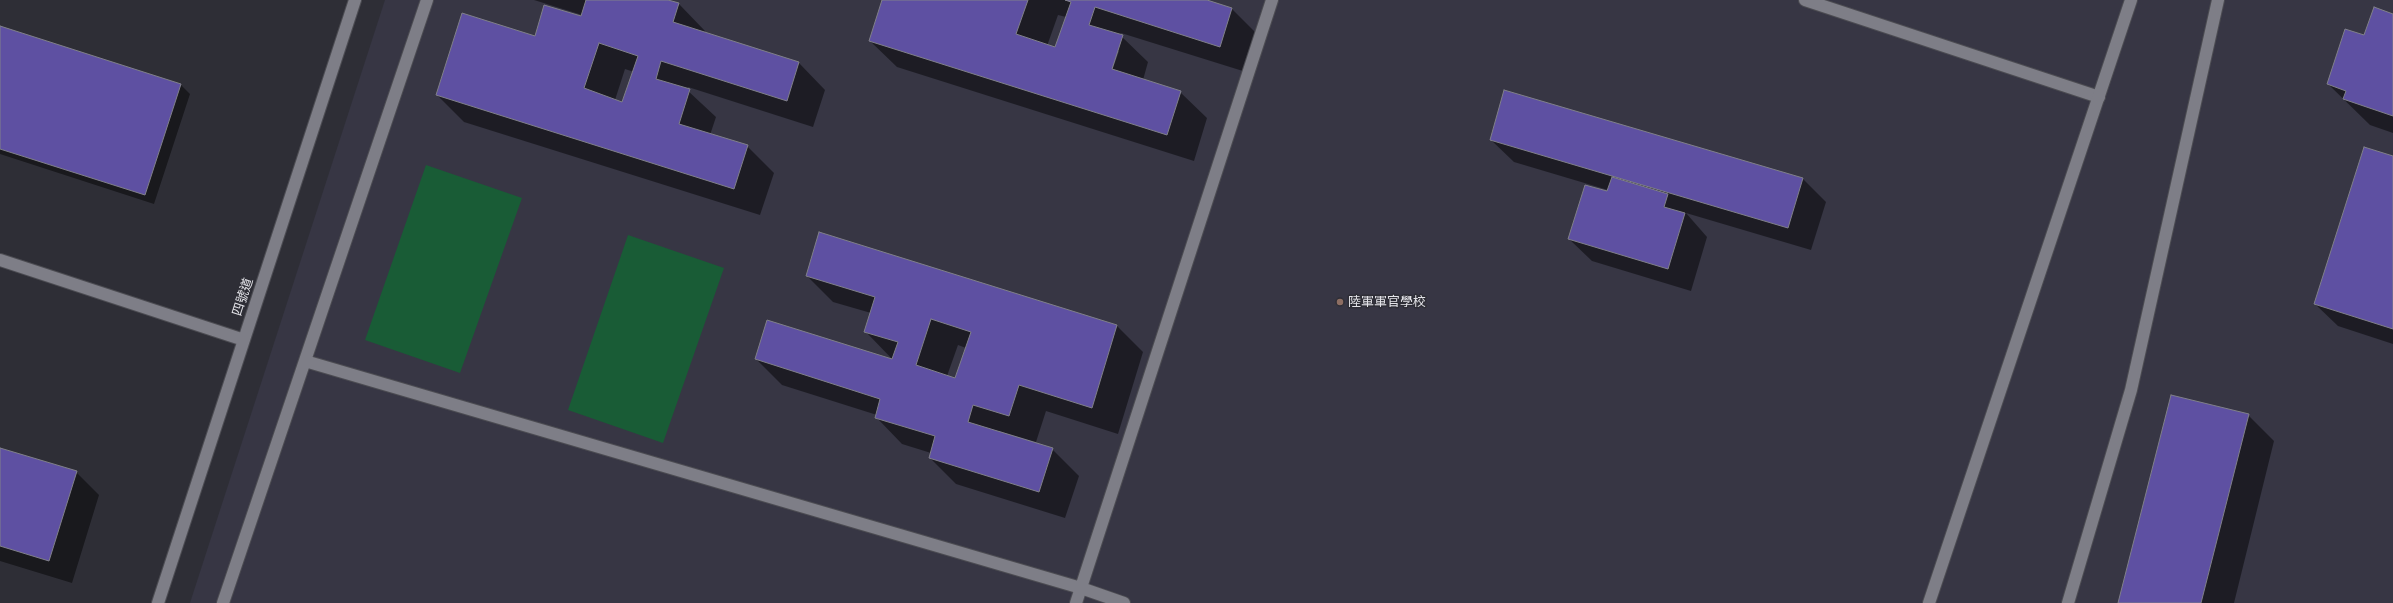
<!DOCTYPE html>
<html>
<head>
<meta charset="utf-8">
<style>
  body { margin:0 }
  canvas { display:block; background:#2e2e36 }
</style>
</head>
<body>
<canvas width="2393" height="603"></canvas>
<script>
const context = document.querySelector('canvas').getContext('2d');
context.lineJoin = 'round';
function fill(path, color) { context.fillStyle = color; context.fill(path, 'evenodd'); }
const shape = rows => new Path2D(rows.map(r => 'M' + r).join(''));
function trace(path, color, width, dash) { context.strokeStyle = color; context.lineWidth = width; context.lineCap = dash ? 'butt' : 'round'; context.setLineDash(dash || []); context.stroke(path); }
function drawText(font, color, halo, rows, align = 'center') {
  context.font = font + ' Cabin,"Noto Sans TC",sans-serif'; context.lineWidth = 3; context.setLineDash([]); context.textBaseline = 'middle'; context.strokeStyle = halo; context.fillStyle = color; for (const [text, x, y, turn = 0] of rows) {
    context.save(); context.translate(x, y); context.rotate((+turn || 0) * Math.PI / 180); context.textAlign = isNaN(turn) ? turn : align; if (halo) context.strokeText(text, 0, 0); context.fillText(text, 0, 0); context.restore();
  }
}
const built = shape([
  [385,0,2393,0,2393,603,190,603]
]);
const green = shape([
  [426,165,522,198,460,373,365,340],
  [628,235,724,268,663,443,568,410]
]);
const shadow = shape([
  [534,0,664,0,679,4,705,31,704,33,799,63,825,90,813,127,688,87,687,90,716,117,710,135,747,146,774,173,760,215,464,122,437,95,535,37,581,17,582,15],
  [625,69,634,72,623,103,615,100],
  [883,0,1204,0,1232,9,1258,35,1246,72,1121,33,1120,35,1148,62,1143,80,1180,92,1207,118,1194,161,897,67,870,41],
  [1058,15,1066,17,1056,49,1047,46],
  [1116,51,1119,51,1111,74,1110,74],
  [2393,15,2393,133,2370,125,2328,84,2365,36],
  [0,27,181,85,190,94,154,204,0,154],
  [1505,91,1803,179,1826,202,1811,250,1686,213,1707,237,1691,291,1592,261,1569,239,1608,190,1514,162,1491,140],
  [2393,157,2393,344,2338,326,2315,304],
  [820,233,1117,326,1143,352,1118,434,1046,411,1036,442,999,431,998,433,1052,449,1079,476,1065,518,956,484,930,458,931,453,902,444,876,417,877,415,782,385,756,359,894,361,865,331,871,313,833,302,807,276],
  [958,345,966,348,956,379,947,376],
  [2248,415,2274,441,2234,603,2119,603],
  [0,449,76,472,99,495,72,583,0,561]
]);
const building = shape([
  [586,0,668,0,679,3,673,22,799,62,787,101,661,61,656,79,690,89,679,124,748,145,734,189,436,95,462,13,535,36,544,5,581,16,586,0],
  [599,43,638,56,622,102,584,88,599,43],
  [882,0,1028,0,1016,34,1055,47,1071,2,1065,0,1207,0,1232,8,1220,47,1095,7,1089,25,1123,35,1112,69,1181,91,1167,135,869,41,882,0],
  [2374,7,2393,14,2393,116,2343,99,2346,91,2327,84,2345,29,2364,35,2374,7],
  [0,26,181,84,145,195,0,149,0,26],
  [1504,90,1803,178,1788,228,1490,140,1504,90],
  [2364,147,2393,156,2393,329,2314,304,2364,147],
  [1612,177,1668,194,1664,207,1685,213,1668,269,1568,239,1585,185,1607,191,1612,177],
  [819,232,1117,325,1092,408,1019,385,1009,416,973,405,968,422,1053,448,1039,492,929,458,935,436,875,418,880,399,755,359,767,320,892,359,898,342,864,332,875,297,806,276,819,232],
  [931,319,971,332,955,378,916,365,931,319],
  [2171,395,2249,414,2201,603,2118,603,2171,395],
  [0,448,77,471,49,561,0,546,0,448]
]);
const service = shape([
  [1805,0,2099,97],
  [0,260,244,340],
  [158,603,355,0],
  [2068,603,2131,390,2218,0]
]);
const minor = shape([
  [305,361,1081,588,1124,603],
  [223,603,427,0],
  [1076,603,1272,0],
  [1929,603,2131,0]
]);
const markers = [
  [1340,302,4,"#8d6e63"]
];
const streetNames = [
  ["四號道",243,297,-72]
];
const poiNames = [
  ["陸軍軍官學校",1348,302]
];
fill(built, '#373644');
fill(green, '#195c36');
fill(shadow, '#0007');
fill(building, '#5e50a2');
trace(building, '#808089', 1);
trace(service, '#4c4c52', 14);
trace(minor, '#4c4c52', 14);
trace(service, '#7e7e87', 12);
trace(minor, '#7e7e87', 12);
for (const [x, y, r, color] of markers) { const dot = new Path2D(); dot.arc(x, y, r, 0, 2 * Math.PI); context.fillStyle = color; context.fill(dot); trace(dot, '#2e2e36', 1.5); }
drawText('13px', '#e4e4e9', '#2e2e36', streetNames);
drawText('13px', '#e4e4e9', '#2e2e36', poiNames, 'left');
</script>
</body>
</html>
